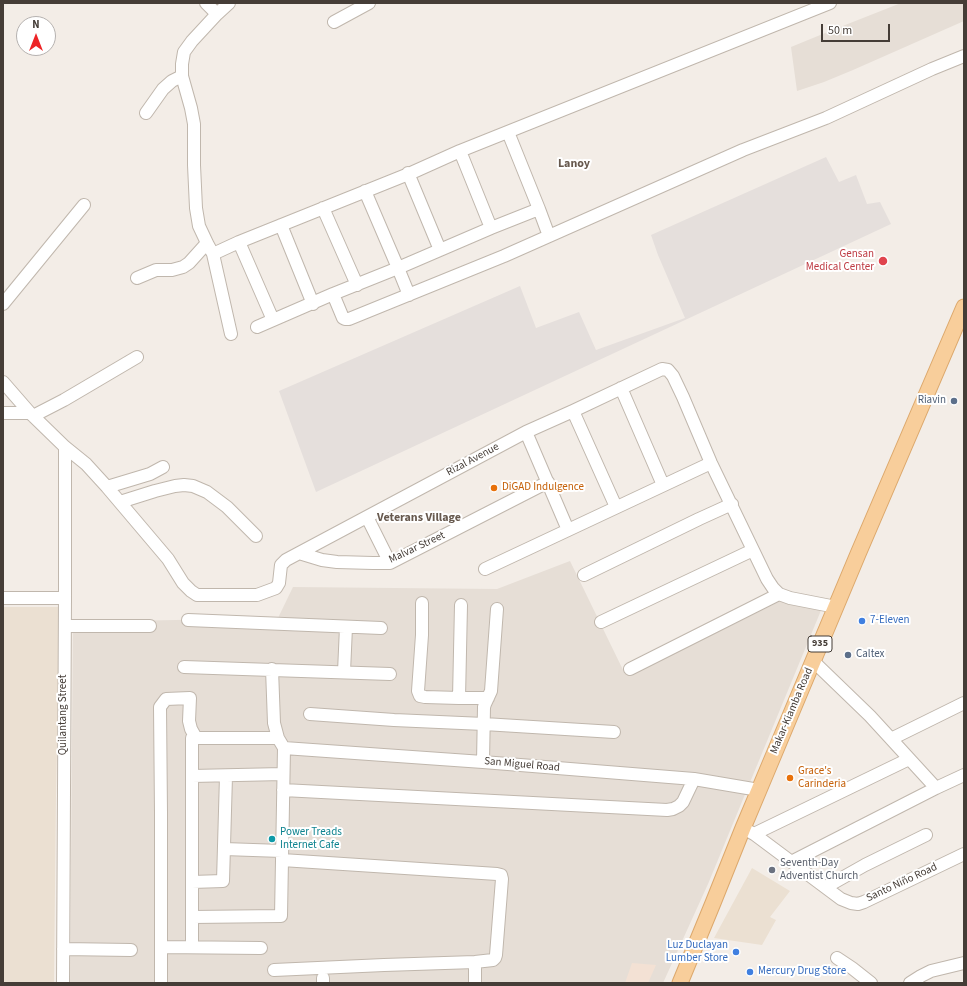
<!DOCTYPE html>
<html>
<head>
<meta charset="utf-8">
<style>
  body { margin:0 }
  #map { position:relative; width:967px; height:986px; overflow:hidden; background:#f3ede7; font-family:"Source Sans 3",sans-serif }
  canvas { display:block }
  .frame { position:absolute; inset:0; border:4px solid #453d37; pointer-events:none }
  .north { position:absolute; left:16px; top:16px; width:40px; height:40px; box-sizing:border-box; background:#fff; border:1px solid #b5b1af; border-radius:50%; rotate:0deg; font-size:11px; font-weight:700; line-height:16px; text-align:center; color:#453d37 }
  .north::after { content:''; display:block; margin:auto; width:14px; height:18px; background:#ed2426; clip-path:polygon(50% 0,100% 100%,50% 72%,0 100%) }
  .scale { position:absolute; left:821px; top:24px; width:69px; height:18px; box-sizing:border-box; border:2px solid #453d37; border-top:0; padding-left:5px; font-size:12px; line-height:14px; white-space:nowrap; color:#453d37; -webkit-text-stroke:3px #fff; paint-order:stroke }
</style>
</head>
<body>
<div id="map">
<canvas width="967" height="986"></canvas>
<div class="frame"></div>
<div class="north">N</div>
<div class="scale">50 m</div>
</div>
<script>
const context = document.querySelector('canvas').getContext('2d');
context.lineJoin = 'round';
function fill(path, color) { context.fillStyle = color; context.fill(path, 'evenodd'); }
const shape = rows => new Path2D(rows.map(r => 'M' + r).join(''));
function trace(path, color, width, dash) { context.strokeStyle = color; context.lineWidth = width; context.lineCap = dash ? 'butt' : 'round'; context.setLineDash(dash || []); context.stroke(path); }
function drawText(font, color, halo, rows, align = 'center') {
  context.font = font + ' "Source Sans 3",sans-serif'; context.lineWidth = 4; context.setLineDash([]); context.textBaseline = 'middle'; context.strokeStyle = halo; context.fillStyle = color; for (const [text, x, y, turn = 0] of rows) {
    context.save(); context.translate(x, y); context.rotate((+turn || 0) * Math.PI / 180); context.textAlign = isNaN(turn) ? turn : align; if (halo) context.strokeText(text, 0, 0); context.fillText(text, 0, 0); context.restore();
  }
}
const residential = shape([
  [901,3,964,3,964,21,853,70,824,82,797,91,791,47,830,31],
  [570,561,625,674,778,598,822,608,708,884,663,983,70,983,73,622,278,618,293,587,497,589]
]);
const commercial = shape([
  [632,963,656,965,648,983,625,983]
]);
const industrial = shape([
  [826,157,839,182,856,175,867,204,880,202,891,224,316,492,279,391,520,286,536,328,579,312,596,350,685,318,658,255,651,235]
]);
const education = shape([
  [3,607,60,607,56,796,54,983,3,983],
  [752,868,790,891,770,917,776,920,762,945,714,938]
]);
const minor = shape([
  [206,3,217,14,192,41,184,52,182,64,182,76,191,108,194,124,194,165,196,208,199,226,207,243,213,254,231,334],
  [217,14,229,3],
  [334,22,369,3],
  [146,113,163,89,172,81,182,76],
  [508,132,539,209,549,236],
  [460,151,491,228],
  [408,173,440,250],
  [365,191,398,268,409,295],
  [323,208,357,285],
  [281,225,313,304],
  [239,242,273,320],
  [213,254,239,242,411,173,460,151,830,3],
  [137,278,156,270,172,270,183,267,189,263,207,243],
  [333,294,343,318,345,319,349,319,504,256,743,150,826,118,932,69,964,56],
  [3,304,84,205],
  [257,327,333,294,398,268,491,228,539,209],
  [3,382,30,413,65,447,86,464,107,487,168,559,183,583,191,591,197,595,257,595,276,588,279,583,281,565,286,560,526,432,573,411,662,369,668,370,673,376,683,397,711,463,767,579,773,588,779,594,790,598,836,607],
  [621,388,663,485],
  [573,411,616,507],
  [3,413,30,413],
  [33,416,64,400,137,357],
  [526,432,568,530],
  [107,487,150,474,163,467],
  [120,502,155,491,175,486,184,485,193,486,207,492,227,507,256,536],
  [367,517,390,563],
  [299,553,322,560,337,562,373,563,390,563,548,482],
  [485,569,711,463],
  [584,575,699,519,732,504],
  [3,598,65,598],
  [422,603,422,635,418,691,420,696,425,697,459,698,488,698],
  [188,620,381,628],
  [601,622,753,550],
  [65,626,150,626],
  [813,661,870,716,936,788,964,775],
  [184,667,390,674],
  [630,669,779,594],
  [344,672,346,627],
  [459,698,461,605],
  [310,714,394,720,484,724,614,732],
  [891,739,964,703],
  [284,748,483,762,694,779,759,790],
  [483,762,484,707,485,704,491,691,497,609],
  [192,776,283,774],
  [283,790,667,810,673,809,679,806,683,802,694,779],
  [743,828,754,834,841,899,851,903,858,904,864,902,964,854],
  [754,834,909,759],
  [224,849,282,851],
  [791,862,936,788],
  [192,882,223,881,226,776],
  [826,887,865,865,926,835],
  [192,917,281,916,284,748,278,738,274,723,272,669],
  [161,947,261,948],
  [192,947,192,738,278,738],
  [63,949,131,950],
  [837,958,852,968,871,983],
  [475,962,475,983],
  [274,970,384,965,475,962,493,960,495,958,496,955,502,879,501,875,497,874,282,860],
  [323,978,323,983],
  [63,983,65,598,65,447],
  [161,983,161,813,160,707,166,699,190,698,189,721,191,729,196,738],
  [910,983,921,976,931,971,964,963]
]);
const major = shape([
  [680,983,713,903,743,828,759,790,858,554,964,307]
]);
const markers = [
  [883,261,5,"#e0444e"],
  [954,401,4,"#5c6f8a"],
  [494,488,4,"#e8710a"],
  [862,621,4,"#3f7fe0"],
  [848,655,4,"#5c6f8a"],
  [790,778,4,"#e8710a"],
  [272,839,4,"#0f9aa8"],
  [772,870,4,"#6b7280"],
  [736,952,4,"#3f7fe0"],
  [750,972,4,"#3f7fe0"]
];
const shields = [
  [820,644,24]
];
const shieldNames = [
  ["935",820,644]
];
const healthNames = [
  ["Gensan",874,255],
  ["Medical Center",874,268]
];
const serviceNames = [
  ["Riavin",946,401],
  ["Caltex",856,655,"left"]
];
const streetNames = [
  ["Rizal Avenue",473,460,-28],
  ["Malvar Street",417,548,-25],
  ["Makar-Kiamba Road",792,711,-67],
  ["Quilantang Street",64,715,-90],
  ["San Miguel Road",522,765,5],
  ["Santo Niño Road",902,883,-25]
];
const foodNames = [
  ["DiGAD Indulgence",502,488],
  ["Grace's",798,772],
  ["Carinderia",798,785]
];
const shopNames = [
  ["7-Eleven",870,621],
  ["Luz Duclayan",728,946,"right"],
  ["Lumber Store",728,959,"right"],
  ["Mercury Drug Store",758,972]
];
const cultureNames = [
  ["Power Treads",280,833],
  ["Internet Cafe",280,846]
];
const worshipNames = [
  ["Seventh-Day",780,864],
  ["Adventist Church",780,877]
];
const neighbourhoodNames = [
  ["Lanoy",574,164],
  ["Veterans Village",419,518]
];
fill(residential, '#e6ded6');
fill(commercial, '#f3e1d4');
fill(industrial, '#e5dfdc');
fill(education, '#ebe0d2');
trace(minor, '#c0b7ad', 14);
trace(major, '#dca86c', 17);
trace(minor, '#fff', 12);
trace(major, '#f8ce9b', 15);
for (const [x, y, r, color] of markers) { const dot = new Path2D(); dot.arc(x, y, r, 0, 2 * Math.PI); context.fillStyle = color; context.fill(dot); trace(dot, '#fff', 1.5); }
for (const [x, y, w] of shields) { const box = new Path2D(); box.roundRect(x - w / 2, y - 8, w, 16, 3); context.fillStyle = '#fff'; context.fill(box); trace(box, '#453d37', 1); }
drawText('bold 10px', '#453d37', null, shieldNames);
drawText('11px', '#be3a42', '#fff', healthNames, 'right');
drawText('11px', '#4e5e75', '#fff', serviceNames, 'right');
drawText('11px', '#453d37', '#fff', streetNames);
drawText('11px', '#c56008', '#fff', foodNames, 'left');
drawText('11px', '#366cbe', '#fff', shopNames, 'left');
drawText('11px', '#0d838f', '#fff', cultureNames, 'left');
drawText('11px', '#5b616d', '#fff', worshipNames, 'left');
drawText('bold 12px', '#67594e', '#fff', neighbourhoodNames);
</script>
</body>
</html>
